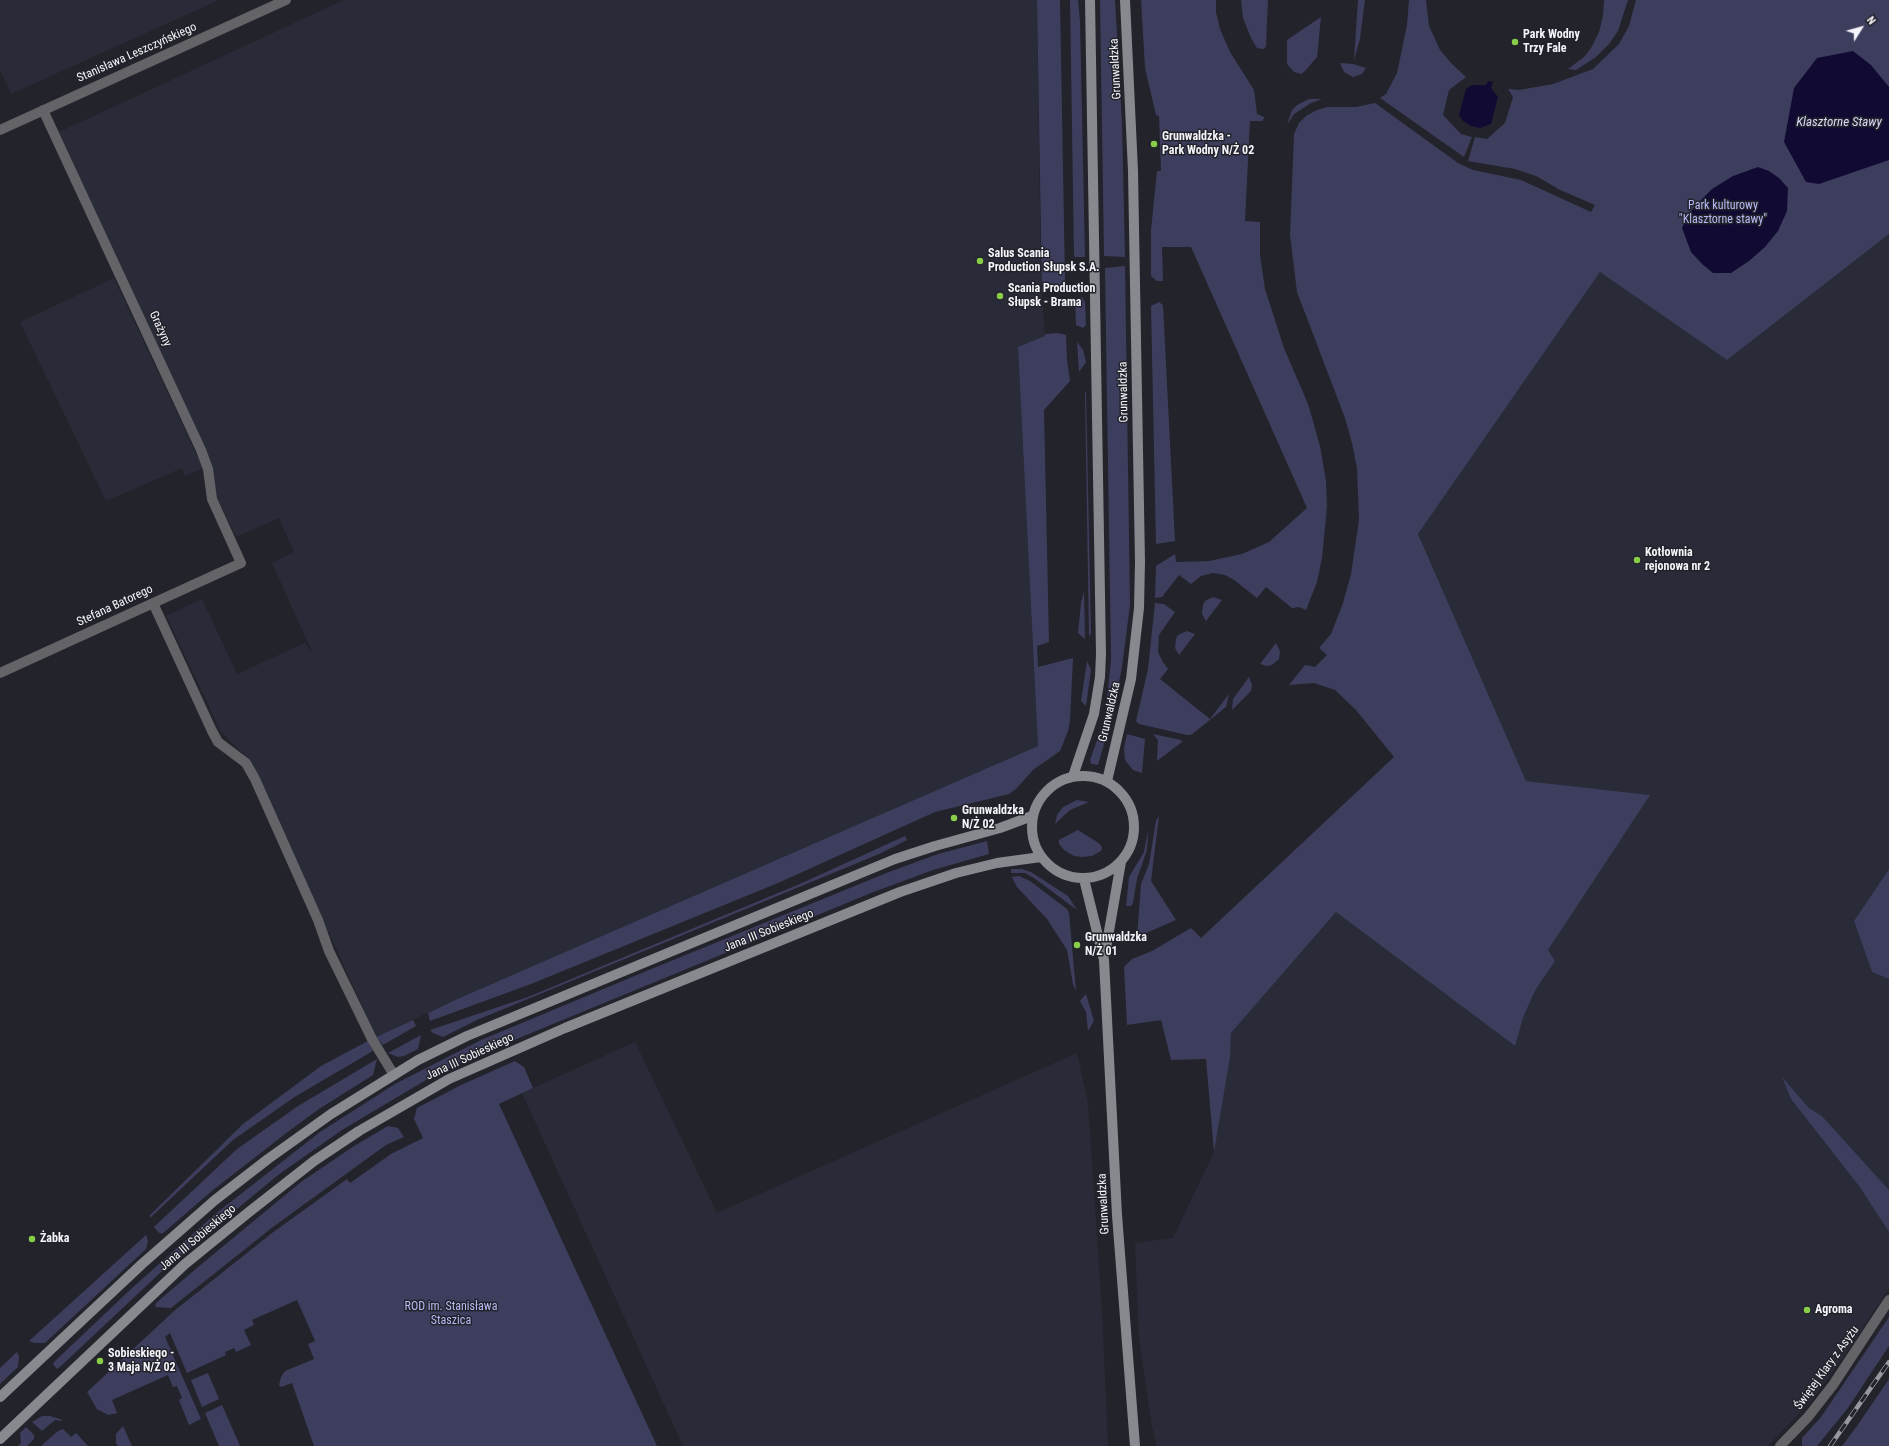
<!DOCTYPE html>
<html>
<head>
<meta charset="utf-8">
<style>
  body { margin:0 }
  #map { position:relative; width:1889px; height:1446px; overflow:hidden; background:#23232b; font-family:"Roboto Condensed",sans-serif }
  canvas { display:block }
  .north { position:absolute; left:1841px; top:8px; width:40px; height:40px; -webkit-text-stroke:3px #23232b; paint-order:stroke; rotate:53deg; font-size:11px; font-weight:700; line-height:16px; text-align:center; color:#f4f4fa }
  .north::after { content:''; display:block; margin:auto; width:14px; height:18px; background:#f4f4fa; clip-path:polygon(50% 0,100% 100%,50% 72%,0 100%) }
</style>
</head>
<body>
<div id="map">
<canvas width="1889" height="1446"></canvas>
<div class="north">N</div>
</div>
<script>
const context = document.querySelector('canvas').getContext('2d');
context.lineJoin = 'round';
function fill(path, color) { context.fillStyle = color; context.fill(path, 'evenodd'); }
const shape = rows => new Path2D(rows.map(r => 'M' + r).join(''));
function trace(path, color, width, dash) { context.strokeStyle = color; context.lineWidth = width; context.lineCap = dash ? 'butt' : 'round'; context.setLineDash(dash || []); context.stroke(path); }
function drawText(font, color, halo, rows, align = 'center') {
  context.font = font + ' "Roboto Condensed",sans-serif'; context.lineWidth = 3; context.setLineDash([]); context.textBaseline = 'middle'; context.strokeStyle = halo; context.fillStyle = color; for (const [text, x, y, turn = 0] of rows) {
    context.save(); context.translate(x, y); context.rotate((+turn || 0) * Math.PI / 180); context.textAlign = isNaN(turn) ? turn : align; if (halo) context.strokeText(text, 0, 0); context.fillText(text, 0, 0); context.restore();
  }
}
const built = shape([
  [0,0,219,0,11,94,0,70],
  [344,0,1037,0,1041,281,1045,336,1018,348,1038,746,455,1000,376,1037,252,762,221,732,166,616,202,599,237,674,305,643,313,654,272,563,294,552,279,518,236,537,215,493,212,464,59,132],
  [1889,234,1889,869,1854,921,1872,972,1889,979,1889,1190,1822,1116,1809,1108,1783,1079,1791,1099,1859,1186,1889,1232,1889,1288,1853,1343,1812,1400,1768,1446,1157,1446,1152,1427,1139,1340,1135,1243,1173,1238,1214,1152,1230,1059,1231,1033,1336,912,1515,1046,1524,1015,1536,989,1555,961,1548,950,1649,795,1526,781,1418,534,1600,272,1727,360],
  [114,278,203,468,185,476,182,468,106,501,20,322],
  [635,1042,717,1213,1077,1053,1088,1103,1102,1311,1108,1446,683,1446,522,1093]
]);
const green = shape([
  [1037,0,1060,0,1065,282,1042,293],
  [1070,0,1078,0,1080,21,1085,257,1075,257,1074,255],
  [1100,0,1115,0,1122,123,1125,257,1104,256],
  [1141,0,1216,0,1216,12,1220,29,1230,52,1254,90,1257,114,1264,117,1263,121,1250,121,1245,221,1260,222,1260,255,1265,289,1284,348,1308,404,1320,446,1326,481,1327,506,1322,558,1317,582,1306,610,1299,607,1292,608,1266,587,1257,598,1234,580,1225,575,1213,573,1201,576,1191,584,1179,575,1162,597,1155,598,1156,566,1175,554,1176,562,1209,561,1242,554,1269,542,1307,508,1191,247,1162,247,1163,281,1157,281,1151,276,1151,230,1157,171,1161,171,1159,116,1156,115,1145,68],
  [1241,0,1268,0,1266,46,1264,49,1257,48,1251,38,1243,18],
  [1358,0,1365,0,1364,7,1360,39,1354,60],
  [1409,0,1426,0,1429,26,1440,50,1452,64,1466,77,1449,90,1443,115,1461,134,1472,137,1464,157,1380,98,1386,94,1397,73,1407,25],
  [1604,0,1628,0,1618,31,1609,44,1596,57,1576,70,1568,69,1584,57,1591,48,1599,32,1603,16],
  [1636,0,1889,0,1889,234,1727,360,1600,272,1418,534,1526,781,1650,795,1548,950,1555,961,1536,989,1524,1015,1515,1046,1336,912,1231,1033,1230,1058,1214,1152,1206,1059,1171,1060,1161,1020,1127,1025,1124,967,1132,959,1152,951,1191,928,1201,938,1394,757,1356,710,1335,690,1314,683,1289,685,1305,665,1315,667,1327,655,1319,648,1331,634,1343,603,1351,574,1359,520,1357,468,1352,443,1345,418,1297,292,1290,235,1294,134,1299,123,1306,116,1317,110,1327,107,1356,107,1375,103,1458,163,1473,170,1521,180,1591,212,1595,205,1560,190,1536,176,1515,169,1468,161,1475,137,1487,139,1505,123,1513,97,1508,89,1519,90,1553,84,1593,69,1619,44,1629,26],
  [1321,17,1317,57,1305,71,1301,74,1294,72,1287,64,1287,40],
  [1340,63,1353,64,1366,68,1362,74,1353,77,1344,72],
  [1309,99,1322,99,1311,103,1294,114,1287,125,1292,110,1297,105],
  [1125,266,1130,605,1122,667,1113,712,1106,710,1111,660,1105,268],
  [1082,297,1085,302,1086,325,1083,328,1076,325,1075,301],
  [1159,302,1163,305,1175,541,1156,544,1151,306],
  [1058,333,1066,335,1067,360,1070,381,1044,410,1049,642,1037,646,1038,667,1073,658,1070,721,1068,731,1060,751,1033,770,1016,789,1009,794,935,812,778,883,531,984,430,1021,428,1013,455,1000,1038,746,1018,347,1045,336,1045,334],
  [1077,342,1083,350,1086,362,1079,372],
  [1086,392,1091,633,1089,637,1085,393],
  [1084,591,1085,639,1078,633,1081,603],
  [1213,597,1222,600,1206,621,1202,614,1203,605,1205,601],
  [1155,603,1164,604,1175,612,1159,635,1158,652,1163,662,1168,669,1160,679,1210,719,1229,694,1226,707,1191,735,1187,735,1139,724,1136,721,1148,669],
  [1187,631,1195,634,1179,655,1175,648,1176,639,1178,635],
  [1276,643,1280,651,1279,659,1272,665,1267,666,1260,664],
  [1087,661,1091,670,1086,706,1081,701],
  [1249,677,1252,685,1251,691,1232,710,1233,699],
  [1101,729,1108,730,1098,765,1091,764,1090,760],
  [1127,734,1145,739,1142,773,1133,770,1125,760,1124,748],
  [1153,734,1181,740,1182,742,1157,761,1158,740],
  [1077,800,1089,802,1070,810,1055,824,1057,815,1063,807],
  [1159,816,1151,881,1176,920,1137,937,1141,884,1149,864,1156,821],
  [1078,830,1100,844,1102,848,1101,851,1092,856,1082,857,1074,856,1064,850,1059,844,1059,840],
  [1148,830,1147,850,1137,879,1133,903,1131,906,1126,906,1129,877,1144,852],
  [905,836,907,840,879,854,477,1020,443,1037,433,1033,430,1030,528,997,802,883],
  [987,841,989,854,933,870,871,893,536,1031,462,1062,426,1080,342,1130,278,1175,161,1272,60,1367,57,1369,53,1364,55,1361,131,1289,214,1215,320,1132,395,1084,481,1040,649,970,889,872,938,854],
  [1011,869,1022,869,1031,872,1068,896,1077,910,1034,878,1025,873,1011,873],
  [1889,869,1889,979,1872,972,1854,921],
  [1019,876,1030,881,1067,909,1069,913,1076,991,1073,984,1067,950,1047,919,1017,887,1012,877],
  [1086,994,1094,1021,1088,1031,1086,1012,1080,1001],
  [413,1020,416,1026,383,1045,376,1037],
  [421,1035,418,1049,404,1056,398,1057,388,1053],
  [368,1041,373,1051,296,1096,233,1140,150,1218,150,1215,243,1124,321,1066],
  [377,1059,373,1075,319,1109,289,1131,213,1190,162,1234,158,1232,154,1227,237,1149,298,1106],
  [515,1061,524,1067,533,1088,499,1104,657,1446,314,1446,292,1383,281,1387,279,1385,281,1377,285,1371,314,1359,308,1344,315,1341,297,1300,252,1320,254,1325,244,1330,251,1345,236,1352,234,1348,225,1352,226,1355,187,1373,170,1333,165,1337,201,1419,189,1425,179,1400,182,1398,177,1386,173,1387,168,1375,112,1400,117,1413,108,1415,97,1409,87,1392,174,1311,272,1233,347,1179,350,1183,391,1154,423,1138,414,1119,417,1108,461,1085],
  [1782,1077,1809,1108,1822,1116,1889,1190,1889,1232,1859,1186,1791,1099],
  [388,1126,398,1128,404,1137,386,1145,273,1227,171,1308,155,1307,156,1303,198,1267,301,1182,354,1146],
  [146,1235,148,1241,146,1249,45,1343,34,1343,29,1341],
  [1889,1317,1889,1346,1867,1379,1848,1408,1817,1446,1802,1446,1802,1438,1821,1417],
  [17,1352,19,1356,18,1367,0,1384,0,1368],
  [208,1373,219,1399,202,1407,191,1380],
  [1889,1379,1889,1446,1842,1446,1857,1426],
  [222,1405,240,1446,219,1446,205,1413],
  [42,1416,50,1416,63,1420,61,1421,55,1420,42,1431,32,1422],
  [123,1426,132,1446,118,1446,116,1443,116,1434],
  [26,1427,34,1435,34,1439,27,1446,18,1446,21,1443,20,1433],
  [63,1429,71,1437,76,1433,88,1446,41,1446,58,1431]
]);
const water = shape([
  [1853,51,1871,65,1889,87,1889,160,1819,184,1806,182,1784,142,1794,88,1817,58],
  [1488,81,1493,82,1491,88,1498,97,1491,124,1480,128,1471,126,1463,121,1459,115,1466,89,1472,85,1486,85],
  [1758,167,1769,171,1779,178,1788,188,1787,211,1778,231,1765,247,1749,261,1731,273,1713,273,1702,264,1691,252,1682,228,1687,217,1694,207,1712,189,1733,176]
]);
const street = shape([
  [0,130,286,0],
  [153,603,212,731,218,742,246,763,255,779,318,920,329,951,372,1039,394,1075],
  [0,673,241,563,212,499,208,469,201,450,43,110],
  [1780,1446,1808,1417,1833,1385,1889,1300]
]);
const secondary = shape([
  '1032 827a51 51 0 1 1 102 0a51 51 0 1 1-102 0Z',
  [1073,776,1094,714,1100,677,1101,654,1090,0],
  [1107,781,1131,679,1139,608,1140,562,1133,171,1125,0],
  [1084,879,1104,960,1117,1215,1135,1446],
  [1105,954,1121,862],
  [0,1397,142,1264,215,1200,268,1159,331,1114,418,1060,467,1036,895,859,935,846,1000,828,1032,816],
  [0,1439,185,1264,249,1212,314,1161,359,1131,449,1079,565,1028,900,892,956,873,997,863,1041,857]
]);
const rail = shape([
  [1830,1446,1889,1362]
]);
const markers = [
  [1515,42,4,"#89ce48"],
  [1154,144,4,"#89ce48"],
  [980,261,4,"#89ce48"],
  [1000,296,4,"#89ce48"],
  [1637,560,4,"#89ce48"],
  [954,818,4,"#89ce48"],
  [1077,945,4,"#89ce48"],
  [32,1239,4,"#89ce48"],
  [1807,1310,4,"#89ce48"],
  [100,1361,4,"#89ce48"]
];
const poiNames = [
  ["Park Wodny",1523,35],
  ["Trzy Fale",1523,49],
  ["Grunwaldzka -",1162,137],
  ["Park Wodny N/Ż 02",1162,151],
  ["Salus Scania",988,254],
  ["Production Słupsk S.A.",988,268],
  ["Scania Production",1008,289],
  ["Słupsk - Brama",1008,303],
  ["Kotłownia",1645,553],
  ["rejonowa nr 2",1645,567],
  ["Grunwaldzka",962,811],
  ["N/Ż 02",962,825],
  ["Grunwaldzka",1085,938],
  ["N/Ż 01",1085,952],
  ["Żabka",40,1239],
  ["Agroma",1815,1310],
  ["Sobieskiego -",108,1354],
  ["3 Maja N/Ż 02",108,1368]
];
const streetNames = [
  ["Stanisława Leszczyńskiego",137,53,-24],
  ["Grunwaldzka",1116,69,-93],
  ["Grażyny",160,329,65],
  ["Grunwaldzka",1124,392,-91],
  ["Stefana Batorego",115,606,-25],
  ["Grunwaldzka",1110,712,-77],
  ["Jana III Sobieskiego",769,931,-22],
  ["Jana III Sobieskiego",470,1057,-25],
  ["Grunwaldzka",1104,1204,-93],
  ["Jana III Sobieskiego",198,1238,-40],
  ["Świętej Klary z Asyżu",1827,1368,-54]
];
const parkNames = [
  ["Park kulturowy",1723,206],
  ["\"Klasztorne stawy\"",1723,220],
  ["ROD im. Stanisława",451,1307],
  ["Staszica",451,1321]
];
const waterNames = [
  ["Klasztorne Stawy",1839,123]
];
fill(built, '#2a2b38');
fill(green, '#3d3e5e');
fill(water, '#110b34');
trace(street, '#646468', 10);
trace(secondary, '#88898f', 10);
trace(rail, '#97979e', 4.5);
trace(rail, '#23232b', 3, [9]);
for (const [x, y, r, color] of markers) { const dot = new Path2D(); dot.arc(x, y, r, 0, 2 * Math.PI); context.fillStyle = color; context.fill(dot); trace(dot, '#23232b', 1.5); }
drawText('bold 12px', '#f4f4fa', '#23232b', poiNames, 'left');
drawText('12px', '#f4f4fa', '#23232b', streetNames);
drawText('12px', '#b7baf7', '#23232b', parkNames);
drawText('italic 13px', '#d6d8f8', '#23232b', waterNames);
</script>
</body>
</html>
